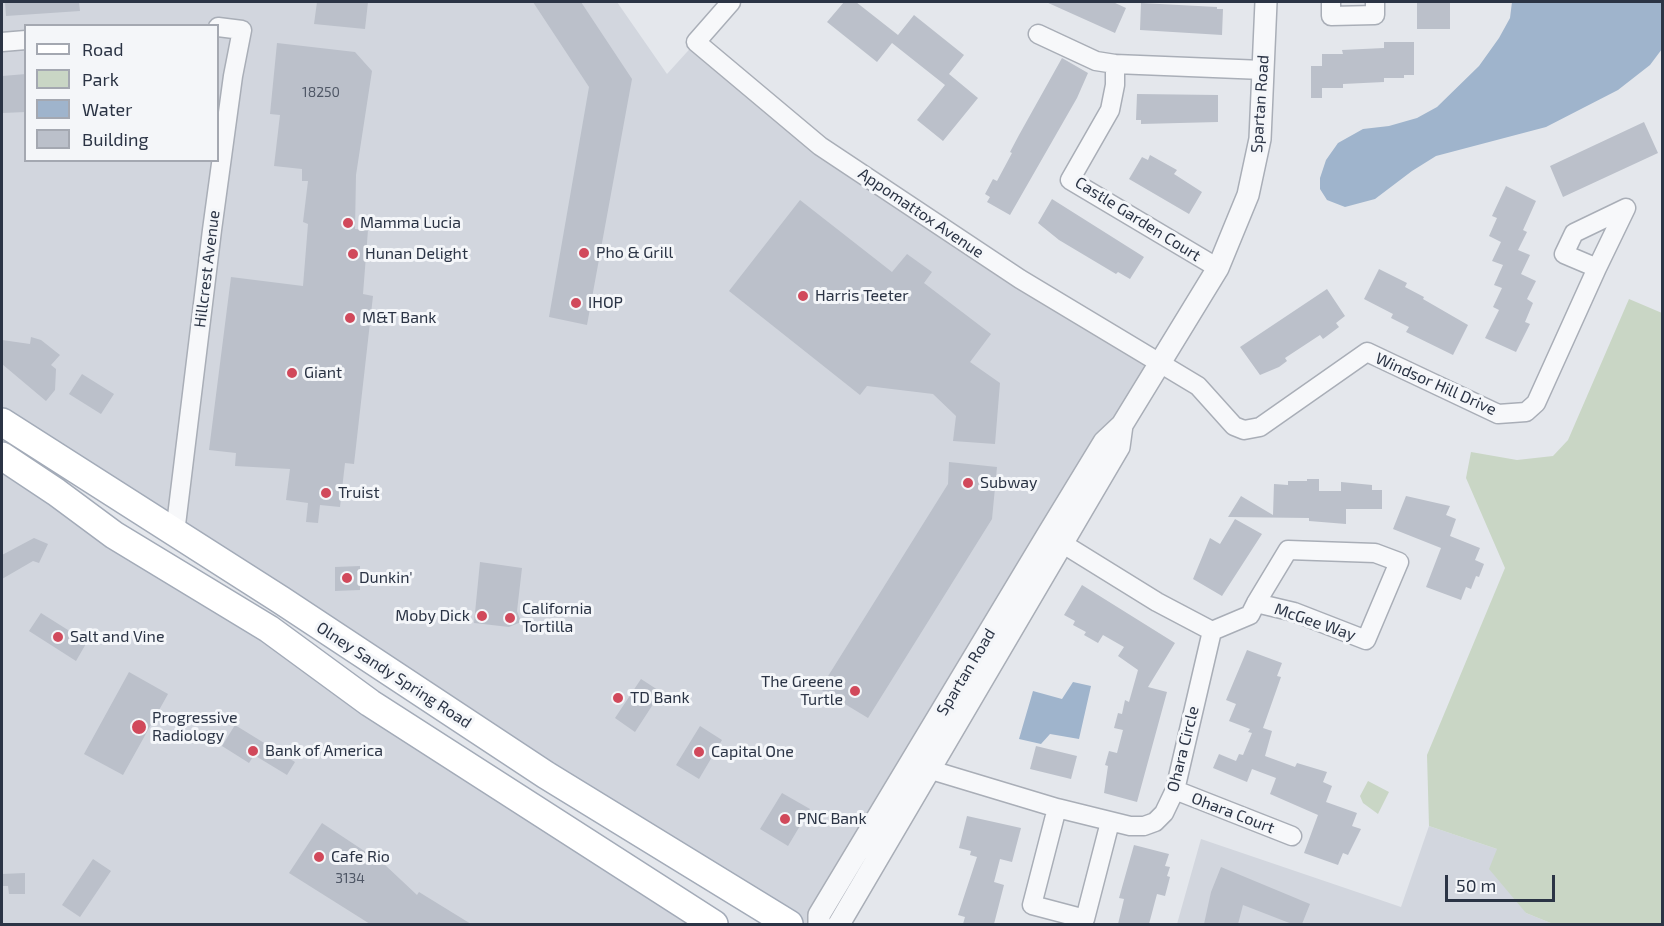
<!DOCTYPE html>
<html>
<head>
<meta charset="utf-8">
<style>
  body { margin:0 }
  #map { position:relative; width:1664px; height:926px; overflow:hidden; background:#e4e7ec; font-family:"Exo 2",sans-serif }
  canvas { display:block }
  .frame { position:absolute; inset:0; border:3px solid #2b3445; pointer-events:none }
  .legend { position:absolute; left:24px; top:24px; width:195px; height:138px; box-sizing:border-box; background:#f4f6f9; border:2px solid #a4a8b1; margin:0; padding:8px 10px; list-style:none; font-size:18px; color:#2b3445 }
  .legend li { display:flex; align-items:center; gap:12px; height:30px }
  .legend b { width:30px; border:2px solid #a4a8b1 }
  .scale { position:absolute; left:1445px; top:875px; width:110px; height:27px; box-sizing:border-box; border:3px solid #2b3445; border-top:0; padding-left:8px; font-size:18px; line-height:21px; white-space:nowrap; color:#2b3445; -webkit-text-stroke:4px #f4f6f9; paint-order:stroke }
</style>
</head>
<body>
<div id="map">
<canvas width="1664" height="926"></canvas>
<div class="frame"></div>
<ul class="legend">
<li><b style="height:8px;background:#fff"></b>Road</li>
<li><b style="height:16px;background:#c9d6c5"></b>Park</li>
<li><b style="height:16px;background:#9fb4cc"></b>Water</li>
<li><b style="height:16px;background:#bbc0ca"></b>Building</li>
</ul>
<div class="scale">50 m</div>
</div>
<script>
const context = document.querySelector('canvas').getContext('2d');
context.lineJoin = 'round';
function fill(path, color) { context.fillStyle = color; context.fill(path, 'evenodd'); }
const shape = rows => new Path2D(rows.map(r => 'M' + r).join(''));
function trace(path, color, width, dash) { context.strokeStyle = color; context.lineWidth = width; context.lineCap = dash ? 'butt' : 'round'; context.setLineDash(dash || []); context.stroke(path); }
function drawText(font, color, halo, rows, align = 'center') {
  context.font = font + ' "Exo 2",sans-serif'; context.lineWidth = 6; context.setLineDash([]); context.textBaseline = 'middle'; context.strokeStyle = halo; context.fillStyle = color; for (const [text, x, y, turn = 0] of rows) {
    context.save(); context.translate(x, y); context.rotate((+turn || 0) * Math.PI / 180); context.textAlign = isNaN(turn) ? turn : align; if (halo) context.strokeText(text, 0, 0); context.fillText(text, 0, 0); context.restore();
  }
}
const built = shape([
  [2,2,617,2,667,74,696,42,820,146,1160,364,829,924,789,924,2,422],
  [26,26,218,26,218,160,26,160],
  [2,458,714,924,2,924],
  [1429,826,1497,849,1526,913,1553,924,1177,924,1201,839,1401,907]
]);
const green = shape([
  [1629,299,1662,313,1662,924,1553,924,1526,913,1489,869,1497,849,1429,826,1427,755,1505,568,1466,478,1471,452,1517,460,1553,456,1568,440],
  [1368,781,1389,792,1378,814,1363,803,1360,796]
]);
const water = shape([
  [1512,2,1662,2,1662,49,1650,65,1618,90,1546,127,1436,156,1412,171,1375,199,1345,207,1327,200,1320,189,1320,178,1326,160,1338,143,1363,129,1389,126,1417,118,1437,107,1479,66,1499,38,1510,18],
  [1073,682,1091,686,1079,739,1050,734,1041,744,1019,739,1033,691,1062,699]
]);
const building = shape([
  [5,2,79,2,80,11,6,16],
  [317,2,368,2,365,29,314,24],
  [533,2,581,2,632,79,587,325,549,317,589,87],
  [844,2,856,2,898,35,914,15,964,55,949,74,978,98,943,141,917,120,945,85,892,43,877,62,827,22],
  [1046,2,1113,2,1126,8,1115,33],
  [1417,2,1450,2,1450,29,1417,29],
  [1141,3,1217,7,1217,9,1223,9,1222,35,1140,30],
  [1384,42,1414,42,1414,75,1404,75,1404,78,1384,78,1384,82,1343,84,1343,88,1322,88,1322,98,1311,98,1311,66,1322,66,1322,54,1343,54,1342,50,1384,48],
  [277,43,355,52,372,71,356,175,355,229,368,230,363,294,373,296,354,464,345,463,340,507,320,505,318,523,306,522,308,503,286,500,290,469,235,466,236,453,209,450,231,277,303,286,308,224,303,222,308,181,302,181,302,169,274,166,280,115,270,114],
  [1062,58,1088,73,1077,98,1010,215,987,202,990,197,985,194,993,179,997,181,1012,153,1010,152,1019,135],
  [26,74,26,112,2,113,2,76],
  [1137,94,1218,95,1218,122,1141,124,1141,120,1136,120],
  [1644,122,1658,153,1563,197,1550,166],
  [1150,155,1177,170,1174,174,1202,192,1189,214,1129,179,1142,157,1148,160],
  [1506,186,1536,201,1523,230,1527,232,1518,250,1530,255,1521,274,1536,281,1527,299,1533,303,1525,322,1530,324,1516,352,1485,338,1499,310,1493,307,1502,288,1494,285,1503,265,1492,261,1501,242,1489,236,1497,218,1492,216],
  [1052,199,1144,257,1130,279,1118,272,1116,274,1059,240,1038,223],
  [800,200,892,272,907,254,932,272,924,283,991,334,970,362,1000,383,995,444,953,441,956,416,933,394,867,386,860,395,729,291],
  [1379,269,1407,283,1405,287,1424,297,1423,299,1468,325,1453,355,1406,332,1409,327,1391,318,1393,314,1364,299],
  [1327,289,1345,316,1336,323,1339,327,1323,339,1320,335,1285,358,1287,361,1279,367,1260,375,1240,347],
  [31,337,41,340,60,355,51,365,56,369,55,390,46,401,2,364,2,340,30,344],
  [82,374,114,394,101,414,69,394],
  [949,462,997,467,992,519,868,718,820,689,948,484],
  [1307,479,1319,479,1319,491,1341,491,1341,482,1372,485,1372,490,1382,490,1382,509,1346,509,1346,524,1309,521,1309,518,1228,517,1241,496,1273,515,1274,484,1288,485,1288,481,1307,481],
  [1406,496,1450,506,1446,515,1456,519,1450,536,1480,548,1475,560,1484,564,1479,577,1476,576,1471,589,1466,587,1461,600,1426,587,1441,548,1393,529],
  [1235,519,1262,534,1222,596,1193,579,1210,538,1220,544],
  [34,538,48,544,39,563,33,561,2,579,2,555],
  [480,562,522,568,517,611,521,622,509,627,474,623],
  [360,566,360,590,335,591,335,567],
  [1082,585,1175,643,1148,687,1167,692,1137,802,1104,793,1108,766,1105,765,1109,751,1117,753,1123,730,1114,728,1118,713,1122,714,1125,700,1129,702,1138,670,1118,656,1124,647,1103,635,1098,643,1084,635,1086,632,1073,625,1075,621,1064,615],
  [41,613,87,642,76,661,29,631],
  [1247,650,1282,663,1277,676,1281,677,1263,728,1272,731,1265,756,1295,767,1297,763,1327,772,1323,782,1332,786,1326,802,1357,813,1352,826,1361,829,1348,855,1343,853,1338,865,1304,853,1318,815,1270,794,1276,778,1252,769,1247,782,1213,768,1219,754,1236,761,1239,754,1243,755,1252,733,1248,732,1250,729,1229,721,1236,704,1226,700],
  [129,672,168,694,123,775,84,754],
  [641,679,661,692,635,732,615,718],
  [235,725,295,762,287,775,254,755,249,763,222,746],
  [700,726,722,740,699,779,676,765],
  [1036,746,1077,756,1071,779,1030,769],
  [782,793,810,809,788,846,760,829],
  [967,816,1021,828,1012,862,1000,859,994,882,1004,885,994,924,963,924,965,917,958,915,977,857,970,855,971,851,959,848],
  [322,823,384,864,417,895,419,892,471,924,370,924,289,873],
  [1134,845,1169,854,1165,866,1170,867,1167,876,1170,877,1165,896,1157,894,1149,924,1118,924,1124,899,1119,898],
  [93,859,111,871,80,917,62,905],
  [1221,867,1310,904,1302,924,1292,924,1243,905,1238,924,1204,924,1211,892],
  [25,873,25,894,9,894,8,886,2,886,2,874]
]);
const minor = shape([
  [731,2,696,42,820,146,1020,279,1198,386,1234,426,1244,430,1260,427,1367,352,1498,414,1526,412,1536,403,1597,268,1564,254,1574,233,1626,208,1597,268],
  [1331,2,1331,16,1375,15,1375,2],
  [1038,34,1096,61,1115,64,1263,70],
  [2,42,26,40],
  [1115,64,1115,85,1110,110,1070,180,1218,268],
  [175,533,212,230,233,76,242,30,218,27],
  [1212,631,1250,615,1256,603,1288,550,1375,553,1399,562,1366,640,1294,612,1256,603],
  [931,770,1057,808,1130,826,1144,826,1155,822,1164,813,1175,790,1212,631,1157,602,1052,537],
  [1175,790,1292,836],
  [1057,808,1032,905,1085,919,1110,822]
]);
const tertiary = shape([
  [819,924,819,915,1048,534,1104,442,1122,425,1218,268,1248,195,1260,139,1266,2],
  [839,924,1119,447,1122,425]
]);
const primary = shape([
  [2,422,281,600,546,775,789,924],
  [2,456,56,492,114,535,269,629,370,703,714,924]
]);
const markers = [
  [348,223,6,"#d1495b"],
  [584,253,6,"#d1495b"],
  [353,254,6,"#d1495b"],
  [803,296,6,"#d1495b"],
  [576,303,6,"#d1495b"],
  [350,318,6,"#d1495b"],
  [292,373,6,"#d1495b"],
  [968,483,6,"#d1495b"],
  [326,493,6,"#d1495b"],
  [347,578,6,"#d1495b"],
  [482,616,6,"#d1495b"],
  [510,618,6,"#d1495b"],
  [58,637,6,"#d1495b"],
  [855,691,6,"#d1495b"],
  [618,698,6,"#d1495b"],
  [139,727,8,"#d1495b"],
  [253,751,6,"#d1495b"],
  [699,752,6,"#d1495b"],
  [785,819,6,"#d1495b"],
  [319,857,6,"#d1495b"]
];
const numberNames = [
  ["18250",321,92],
  ["3134",350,878]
];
const streetNames = [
  ["Spartan Road",1260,104,-86],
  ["Appomattox Avenue",921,213,34],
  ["Castle Garden Court",1138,219,32],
  ["Hillcrest Avenue",207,269,-83],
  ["Windsor Hill Drive",1436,384,24],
  ["McGee Way",1315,622,19],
  ["Spartan Road",966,672,-59],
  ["Olney Sandy Spring Road",394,675,33],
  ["Ohara Circle",1183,749,-76],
  ["Ohara Court",1233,813,21]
];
const poiNames = [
  ["Mamma Lucia",360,223],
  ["Pho & Grill",596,253],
  ["Hunan Delight",365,254],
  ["Harris Teeter",815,296],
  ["IHOP",588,303],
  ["M&T Bank",362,318],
  ["Giant",304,373],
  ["Subway",980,483],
  ["Truist",338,493],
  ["Dunkin'",359,578],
  ["California",522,609],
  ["Tortilla",522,627],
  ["Moby Dick",470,616,"right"],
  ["Salt and Vine",70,637],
  ["The Greene",843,682,"right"],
  ["Turtle",843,700,"right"],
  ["TD Bank",630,698],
  ["Progressive",152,718],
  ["Radiology",152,736],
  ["Bank of America",265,751],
  ["Capital One",711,752],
  ["PNC Bank",797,819],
  ["Cafe Rio",331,857]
];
fill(built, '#d2d6de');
fill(green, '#c9d6c5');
fill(water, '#9fb4cc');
fill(building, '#bbc0ca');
trace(minor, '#a9aeb7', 21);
trace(tertiary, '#a9aeb7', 24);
trace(primary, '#a3abb8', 30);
trace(minor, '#f7f8fa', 18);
trace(tertiary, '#f7f8fa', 21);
trace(primary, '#fff', 27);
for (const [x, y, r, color] of markers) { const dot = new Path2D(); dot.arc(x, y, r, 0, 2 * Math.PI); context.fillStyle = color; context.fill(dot); trace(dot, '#f4f6f9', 2); }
drawText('14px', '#4f5766', null, numberNames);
drawText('16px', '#2b3445', '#f4f6f9', streetNames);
drawText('16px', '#2b3445', '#f4f6f9', poiNames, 'left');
</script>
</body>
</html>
